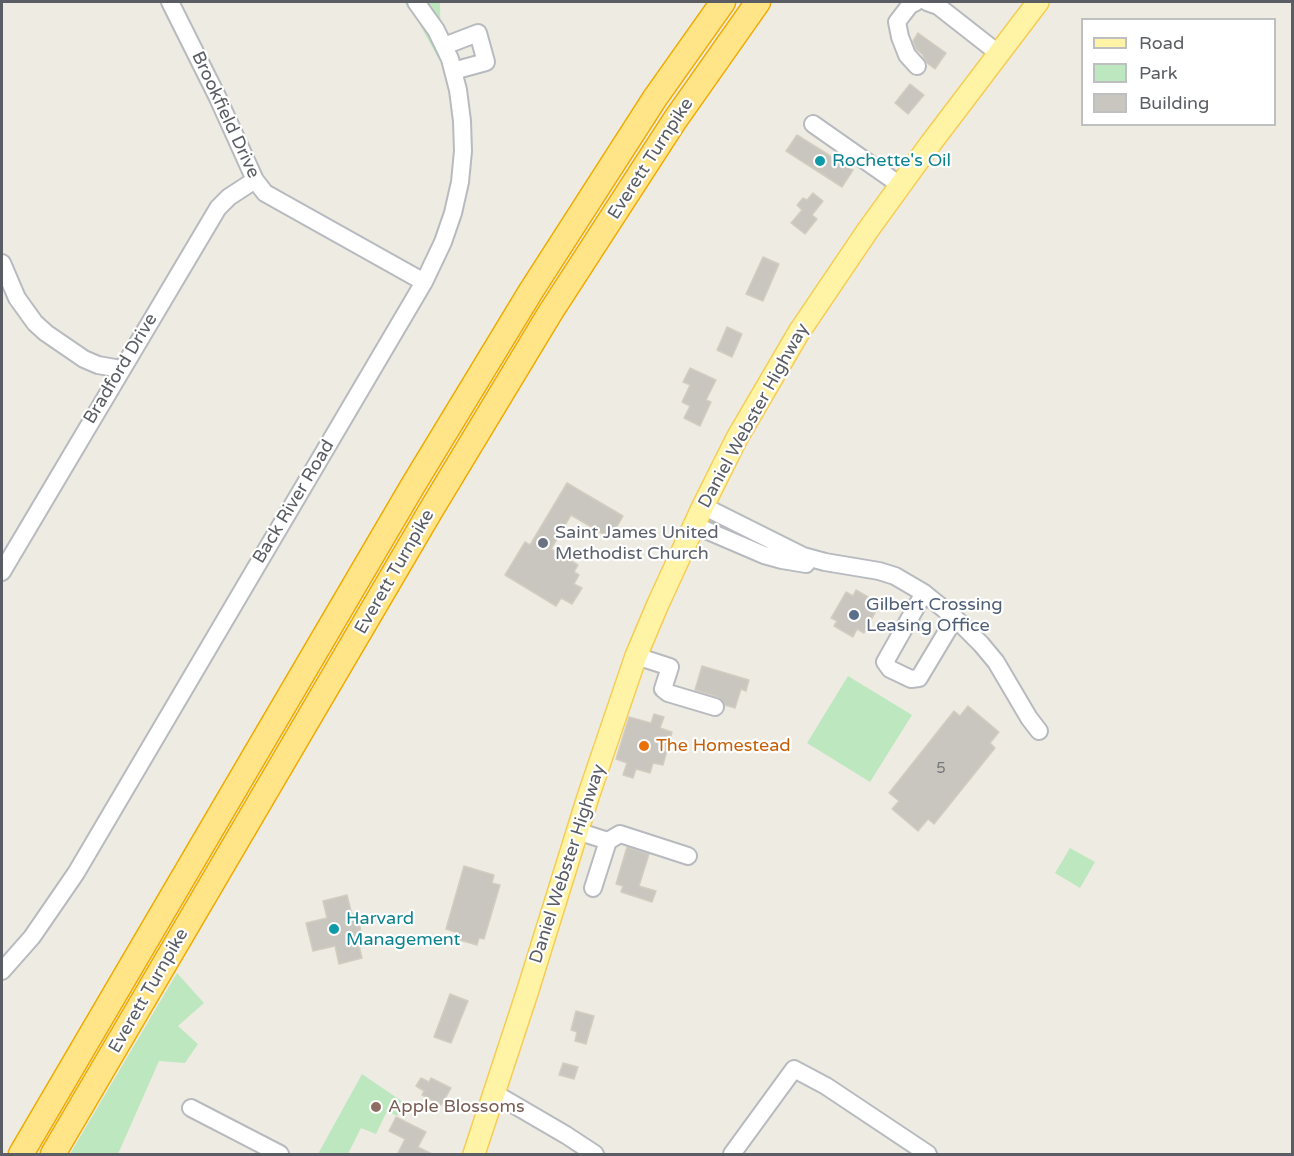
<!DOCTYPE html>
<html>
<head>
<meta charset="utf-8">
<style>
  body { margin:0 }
  #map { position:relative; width:1294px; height:1156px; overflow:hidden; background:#eeece2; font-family:"Varela Round",sans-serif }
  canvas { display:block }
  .frame { position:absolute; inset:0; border:3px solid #5a5e64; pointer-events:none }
  .legend { position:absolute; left:1081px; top:18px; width:195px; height:108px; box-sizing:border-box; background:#fff; border:2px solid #bdbfc1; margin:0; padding:8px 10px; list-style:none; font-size:18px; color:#5a5e64 }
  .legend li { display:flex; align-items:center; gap:12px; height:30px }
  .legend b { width:30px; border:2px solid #bdbfc1 }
</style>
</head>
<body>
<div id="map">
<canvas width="1294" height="1156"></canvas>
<div class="frame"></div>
<ul class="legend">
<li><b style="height:8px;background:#fff3a6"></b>Road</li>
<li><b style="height:16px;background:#bde7be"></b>Park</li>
<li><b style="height:16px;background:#c9c6bf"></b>Building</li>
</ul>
</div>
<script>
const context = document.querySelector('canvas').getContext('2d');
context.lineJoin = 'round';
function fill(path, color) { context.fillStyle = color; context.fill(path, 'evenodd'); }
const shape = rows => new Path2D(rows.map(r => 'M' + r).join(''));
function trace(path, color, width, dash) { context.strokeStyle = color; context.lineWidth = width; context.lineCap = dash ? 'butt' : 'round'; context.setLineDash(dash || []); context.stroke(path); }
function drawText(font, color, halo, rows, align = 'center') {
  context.font = font + ' "Varela Round",sans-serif'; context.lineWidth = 4.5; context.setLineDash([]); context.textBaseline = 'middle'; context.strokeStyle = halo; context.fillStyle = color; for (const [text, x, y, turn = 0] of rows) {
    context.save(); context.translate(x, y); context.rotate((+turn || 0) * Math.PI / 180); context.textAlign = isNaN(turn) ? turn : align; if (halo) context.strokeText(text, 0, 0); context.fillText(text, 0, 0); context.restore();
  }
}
const green = shape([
  [404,2,440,2,441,63,414,14],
  [848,676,912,715,870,782,807,743],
  [1070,848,1095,862,1080,888,1055,873],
  [177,973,204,1003,178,1026,198,1044,185,1063,159,1061,118,1154,70,1154],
  [362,1074,403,1102,397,1116,387,1111,376,1134,361,1128,348,1154,318,1154]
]);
const building = shape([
  [918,33,946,53,935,69,927,63,922,54,916,49,913,41,918,33],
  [910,84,924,95,908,114,895,103,910,84],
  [797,135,853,170,842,187,786,151,797,135],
  [813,193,823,201,812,215,817,219,805,234,791,223,802,210,797,205,803,198,807,200,813,193],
  [763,257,779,264,763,301,746,294,763,257],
  [727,327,742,334,732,357,717,350,727,327],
  [690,368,716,380,706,400,711,402,700,426,684,418,690,406,682,402,690,385,683,382,690,368],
  [567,483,623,516,610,538,571,515,551,549,578,565,574,572,579,575,574,584,582,588,572,604,561,598,556,606,505,575,525,542,530,545,567,483],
  [856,590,875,601,871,608,876,611,864,633,857,629,853,637,834,626,837,621,831,618,846,592,853,596,856,590],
  [702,666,749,680,746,691,741,689,735,708,725,705,718,697,695,690,702,666],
  [968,706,999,732,990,743,995,748,934,824,928,819,918,831,892,809,899,801,889,793,954,711,960,716,968,706],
  [654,714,664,717,660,728,672,732,663,765,653,763,650,773,636,769,633,778,623,775,627,763,616,759,629,717,651,723,654,714],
  [627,847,649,854,639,886,656,891,652,902,621,892,623,886,616,884,627,847],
  [464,866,494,875,492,883,500,885,484,939,479,938,477,945,456,939,458,933,446,929,464,866],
  [347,895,352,915,357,913,362,936,357,937,362,958,339,964,335,946,313,951,306,923,327,918,323,901,347,895],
  [450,994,468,1001,451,1043,434,1037,450,994],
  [576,1011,594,1016,586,1044,575,1041,577,1032,571,1030,576,1011],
  [563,1063,578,1067,574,1079,559,1075,563,1063],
  [421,1078,429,1082,431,1078,451,1088,441,1105,422,1095,424,1091,416,1086,421,1078],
  [396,1117,426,1132,418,1147,434,1155,397,1155,405,1139,389,1131,396,1117]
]);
const minor = shape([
  [170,2,217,96,255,180,265,193,424,282],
  [916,2,910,5,897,22,900,37,907,55,917,66],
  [927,2,938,6,998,53],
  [444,46,478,33,486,62,453,71],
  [813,124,900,185],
  [2,263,17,298,35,323,46,333,84,359,98,365,121,369],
  [703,506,803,556,825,562,879,571,895,576,924,593,955,618,981,644,996,662,1029,718,1039,731],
  [694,525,764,555,782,560,806,564],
  [2,572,218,208,229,197,255,180],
  [924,593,885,662,890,669,911,679,919,678,955,618],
  [636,656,670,667,663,689,668,693,715,707],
  [577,831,608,841,593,888],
  [608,841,620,834,688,856],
  [2,971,32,937,76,873,424,282,443,242,453,213,460,182,463,151,462,121,458,90,450,59,436,30,416,2],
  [494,1093,566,1135,595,1154],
  [191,1108,280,1154],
  [732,1154,794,1069,826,1086,928,1154]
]);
const major = shape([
  [474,1154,527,993,588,797,636,656,658,604,703,506,737,438,799,332,868,230,931,143,1038,2]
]);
const highway = shape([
  [21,1154,412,487,531,291,655,98,723,2],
  [53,1154,431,510,550,313,675,120,758,2]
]);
const markers = [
  [820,161,6,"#0f9aa8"],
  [543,543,6,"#6b7280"],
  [854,615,6,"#5c6f8a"],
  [644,746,6,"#e8710a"],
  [334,929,6,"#0f9aa8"],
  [376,1107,6,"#8d6e63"]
];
const numberNames = [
  ["5",941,769]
];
const streetNames = [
  ["Brookfield Drive",225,115,65],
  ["Everett Turnpike",651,159,-57],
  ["Bradford Drive",121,369,-59],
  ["Daniel Webster Highway",754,416,-61],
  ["Back River Road",294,502,-59],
  ["Everett Turnpike",395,572,-60],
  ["Daniel Webster Highway",568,864,-72],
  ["Everett Turnpike",149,991,-60]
];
const cultureNames = [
  ["Rochette's Oil",832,161],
  ["Harvard",346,919],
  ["Management",346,940]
];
const worshipNames = [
  ["Saint James United",555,533],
  ["Methodist Church",555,554]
];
const serviceNames = [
  ["Gilbert Crossing",866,605],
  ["Leasing Office",866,626]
];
const foodNames = [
  ["The Homestead",656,746]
];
const educationNames = [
  ["Apple Blossoms",388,1107]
];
fill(green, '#bde7be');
fill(building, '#c9c6bf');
trace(building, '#d3cdc0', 1.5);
trace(minor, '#b7babf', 20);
trace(major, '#f6cd53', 24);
trace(highway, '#f0ab00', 27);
trace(minor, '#fff', 16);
trace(major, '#fff3a6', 21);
trace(highway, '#ffe488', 24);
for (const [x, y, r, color] of markers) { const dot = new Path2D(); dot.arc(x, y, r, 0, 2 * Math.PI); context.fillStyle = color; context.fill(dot); trace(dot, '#fff', 2); }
drawText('15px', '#76787b', null, numberNames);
drawText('18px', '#5a5e64', '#fff', streetNames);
drawText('18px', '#0d838f', '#fff', cultureNames, 'left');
drawText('18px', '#5b616d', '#fff', worshipNames, 'left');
drawText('18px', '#4e5e75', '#fff', serviceNames, 'left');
drawText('18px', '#c56008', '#fff', foodNames, 'left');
drawText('18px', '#785e54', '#fff', educationNames, 'left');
</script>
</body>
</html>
